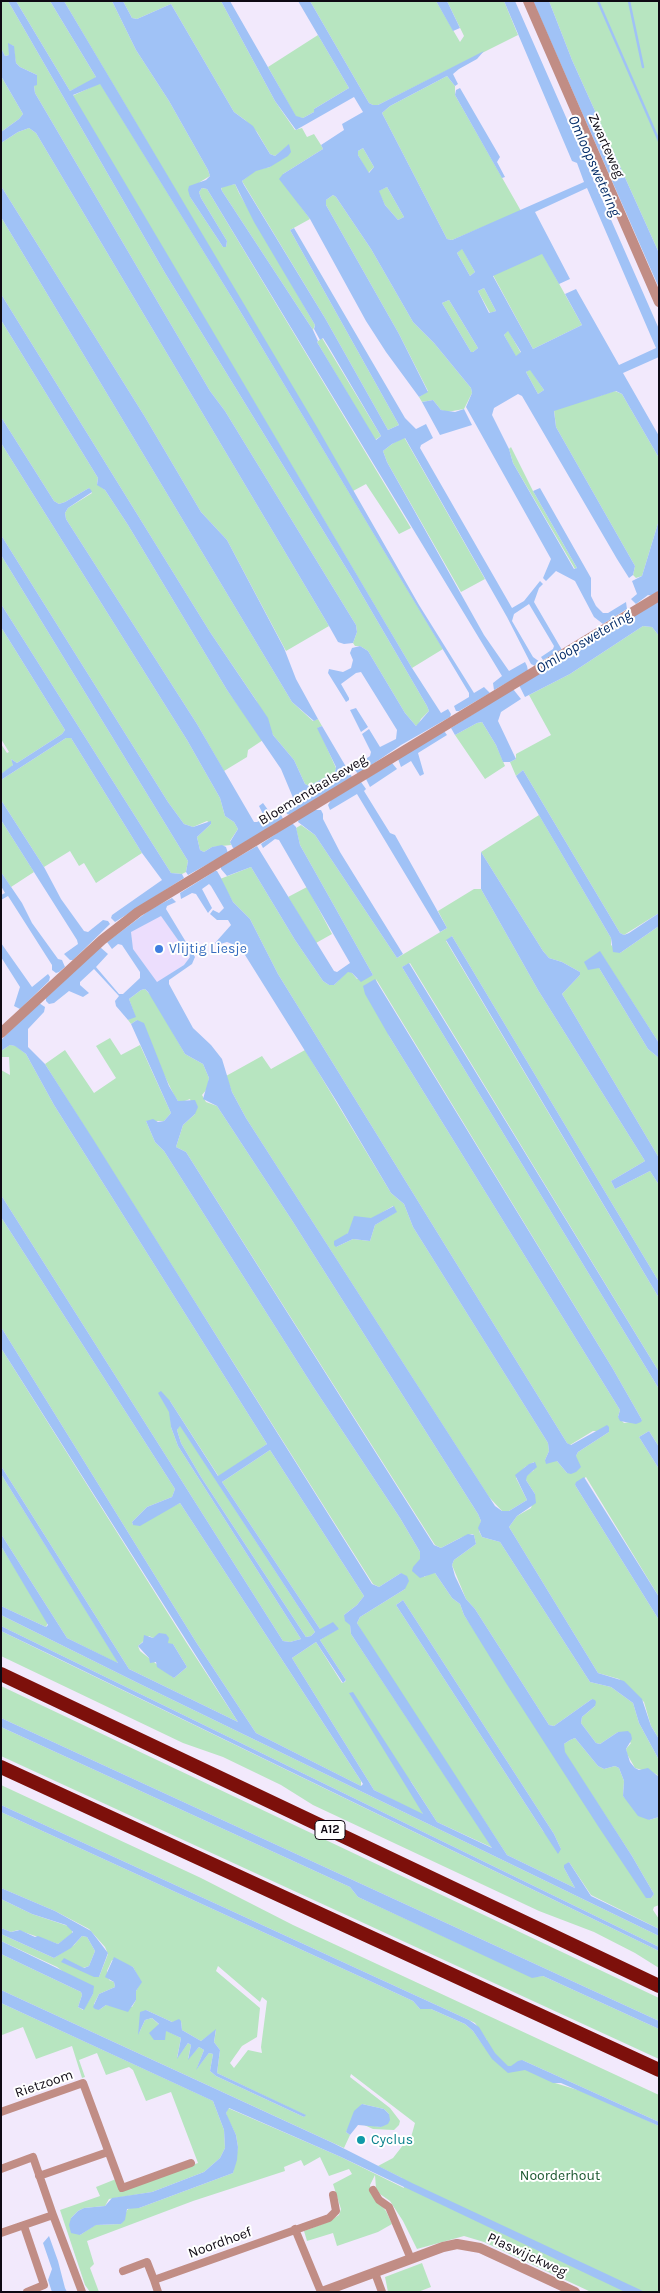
<!DOCTYPE html>
<html>
<head>
<meta charset="utf-8">
<style>
  body { margin:0 }
  #map { position:relative; width:660px; height:2293px; overflow:hidden; background:#f2e9fc; font-family:Karla,sans-serif }
  canvas { display:block }
  .frame { position:absolute; inset:0; border:2px solid #0e0913; pointer-events:none }
</style>
</head>
<body>
<div id="map">
<canvas width="660" height="2293"></canvas>
<div class="frame"></div>
</div>
<script>
const context = document.querySelector('canvas').getContext('2d');
context.lineJoin = 'round';
function fill(path, color) { context.fillStyle = color; context.fill(path, 'evenodd'); }
const shape = rows => new Path2D(rows.map(r => 'M' + r).join(''));
function trace(path, color, width, dash) { context.strokeStyle = color; context.lineWidth = width; context.lineCap = dash ? 'butt' : 'round'; context.setLineDash(dash || []); context.stroke(path); }
function drawText(font, color, halo, rows, align = 'center') {
  context.font = font + ' Karla,sans-serif'; context.lineWidth = 4; context.setLineDash([]); context.textBaseline = 'middle'; context.strokeStyle = halo; context.fillStyle = color; for (const [text, x, y, turn = 0] of rows) {
    context.save(); context.translate(x, y); context.rotate((+turn || 0) * Math.PI / 180); context.textAlign = isNaN(turn) ? turn : align; if (halo) context.strokeText(text, 0, 0); context.fillText(text, 0, 0); context.restore();
  }
}
const built = shape([
  [161,915,190,957,184,965,157,983,132,949,131,931]
]);
const green = shape([
  [1,1,8,1,165,273,351,576,427,706,429,711,421,719,418,725,416,726,405,713,368,651,360,646,355,646,353,643,357,632,356,625,225,411,210,391,35,93,34,86,37,75,20,67,16,63,13,45,9,48,9,55,5,56,1,48],
  [16,1,50,1,96,77,95,79,70,91],
  [64,1,112,1,136,50,169,101,208,170,210,176,200,182,190,197,223,247,226,247,227,241,201,198,199,192,202,188,207,189,411,528,399,534,366,484,353,491],
  [123,1,221,1,275,101,295,130,302,128,307,137,314,134,321,145,323,149,283,174,299,204,310,219,290,230,399,425,388,430,325,318,242,181,256,170,270,167,289,145,275,156,270,154,257,132,245,120,234,112,171,4,137,19,132,18],
  [310,1,436,1,460,42,464,36,447,1,504,1,518,35,378,105,373,105,369,103],
  [549,1,659,1,659,253,572,60],
  [318,35,349,88,314,109,314,112,303,118,296,117,268,67],
  [1,76,23,114,19,119,1,132],
  [447,76,455,86,455,95,521,211,452,240,447,239,382,113,390,106],
  [100,83,237,306,443,649,412,668,72,96],
  [29,128,36,133,329,626,286,651,227,540,201,512,145,417,1,186,1,143,18,132],
  [363,148,374,167,368,173,358,155,358,151],
  [235,184,239,193,315,325,313,330,222,191,221,187],
  [387,187,404,217,398,220,385,205,378,191],
  [333,195,336,197,371,249,413,322,434,343,471,388,472,393,464,409,447,412,441,410,433,400,422,402,419,397,428,391,399,334,326,205,326,200],
  [1,217,292,702,313,721,318,719,322,726,318,728,336,768,335,772,309,786,305,784,294,760,273,735,256,700,210,632,1,294],
  [462,248,475,272,470,276,457,253],
  [542,253,582,325,533,349,493,275],
  [484,288,496,311,490,313,478,291],
  [449,300,478,348,473,352,471,352,442,303],
  [1,320,98,478,97,484,105,490,128,525,227,690,263,740,248,750,247,757,224,771,197,724,66,519,65,513,68,508,92,493,89,488,65,502,59,504,54,501,1,417],
  [508,330,521,353,516,357,504,335],
  [322,338,381,436,375,440,317,342],
  [530,369,544,390,538,394,526,372],
  [615,391,622,394,659,458,659,520,642,576,636,578,633,575,635,566,556,427,554,410],
  [404,437,485,579,461,592,387,462,383,451,392,444],
  [1,443,187,740,220,798,225,816,234,822,238,829,230,841,231,845,212,847,204,852,200,850,197,837,211,824,207,821,193,827,184,824,168,802,1,535],
  [511,447,533,491,577,568,575,569,513,463,509,449],
  [1,555,188,861,186,872,182,874,171,873,1,604],
  [643,626,652,627,659,636,659,913,624,935,620,933,523,770,516,776,510,762,516,759,516,754,551,735,529,695,570,674],
  [1,627,65,730,62,734,17,763,11,759,13,764,12,767,1,774,1,744,7,753,9,752,1,739],
  [482,722,496,745,505,766,485,779,455,735,477,723],
  [66,738,71,738,142,853,96,883,84,863,79,866,70,851,44,867,1,800,1,780],
  [539,815,611,938,611,945,620,953,659,926,659,1043,600,952,599,968,648,1049,659,1058,659,1158,562,994,580,975,580,972,562,962,549,958,543,951,481,852],
  [1,820,34,872,11,887,1,872],
  [301,825,315,835,397,958,447,928,438,911,474,889,481,889,538,990,645,1161,611,1181,615,1189,650,1171,659,1185,659,1282,452,936,446,941,659,1298,659,1372,410,963,402,967,659,1389,659,1447,649,1431,639,1437,659,1469,659,1597,586,1477,575,1485,659,1620,659,1739,651,1726,644,1702,619,1679,598,1673,509,1527,517,1516,531,1508,535,1494,526,1480,526,1476,534,1470,534,1462,525,1467,516,1478,527,1500,509,1511,502,1511,489,1497,246,1118,232,1092,226,1076,262,1056,271,1069,305,1050,391,1193,404,1204,413,1227,548,1443,549,1451,545,1460,557,1461,567,1473,578,1452,609,1432,593,1431,570,1445,567,1443,278,974,250,919,233,902,220,879,251,867,295,940,323,981,329,985,334,985,348,971,352,973,357,979,373,975,300,845,296,828],
  [376,979,613,1369,642,1420,624,1423,618,1417,620,1410,389,1036],
  [393,1206,396,1212,375,1225,370,1241,353,1239,336,1247,348,1233],
  [307,887,332,934,316,943,288,897],
  [145,989,153,998,185,1054,203,1064,209,1078,207,1089,202,1095,206,1102,217,1106,293,1222,478,1514,481,1521,479,1531,482,1537,500,1542,590,1682,611,1687,633,1703,639,1723,659,1760,659,1777,656,1774,635,1768,627,1754,626,1749,631,1743,618,1732,600,1744,596,1743,581,1723,582,1717,595,1706,592,1699,554,1726,549,1725,475,1609,466,1599,452,1565,454,1560,476,1544,474,1535,472,1534,460,1538,441,1548,435,1545,186,1152,176,1147,183,1125,195,1114,190,1099,182,1102,178,1101,174,1095,137,1020,131,1024,128,1020,135,1016,129,999,141,990],
  [110,1038,121,1055,140,1045,171,1113,164,1121,146,1121,155,1142,164,1151,314,1388,400,1518,420,1552,424,1577,431,1573,435,1573,452,1598,460,1604,464,1615,651,1898,654,1894,632,1856,564,1752,564,1744,570,1740,575,1738,598,1766,604,1769,615,1766,619,1768,624,1781,623,1796,649,1820,659,1817,659,1905,654,1907,653,1910,659,1919,659,1929,591,1895,569,1862,564,1868,575,1888,507,1855,375,1654,357,1623,360,1617,405,1589,401,1573,379,1587,373,1584,45,1064,65,1050,94,1093,116,1078,96,1046],
  [403,1600,554,1834,561,1849,543,1831,396,1605],
  [10,1045,16,1046,26,1054,54,1105,267,1444,219,1477,170,1401,171,1427,178,1446,301,1639,290,1642,283,1641,1,1195,1,1070,10,1075,9,1057,1,1057,1,1051],
  [1,1217,175,1489,172,1497,147,1507,132,1522,133,1525,180,1503,361,1781,361,1786,256,1733,196,1642,1,1327],
  [1,1348,186,1642,238,1722,129,1669,1,1466],
  [163,1635,168,1644,173,1644,187,1667,174,1678,140,1651,138,1646,149,1636,153,1638],
  [180,1425,315,1632,311,1636,306,1637,201,1477,181,1443,177,1430],
  [270,1450,364,1596,357,1605,344,1615,350,1624,351,1634,493,1848,437,1822,410,1780,423,1814,421,1814,374,1790,292,1658,316,1642,342,1683,345,1682,346,1680,320,1640,339,1628,320,1629,222,1482],
  [1,1474,118,1662,117,1663,67,1638,1,1534],
  [1,1546,48,1622,46,1627,1,1606],
  [1,1615,140,1684,659,1936,659,1947,1,1626],
  [1,1631,659,1951,659,1968,635,1953,594,1932,539,1911,313,1805,281,1785,223,1757,183,1743,1,1656],
  [1,1686,659,1998,659,2021,1,1718],
  [1,1727,350,1887,358,1897,532,1977,543,1976,659,2029,659,2059,1,1756],
  [1,1785,201,1878,293,1925,659,2095,659,2122,522,2060,555,2083,594,2095,659,2126,659,2292,591,2292,484,2242,464,2236,417,2249,403,2221,390,2201,380,2194,376,2188,375,2175,370,2185,372,2194,386,2211,392,2224,378,2232,337,2246,333,2233,307,2241,304,2231,328,2222,339,2215,341,2209,333,2184,352,2174,349,2169,329,2176,320,2157,304,2166,301,2160,284,2167,285,2171,193,2201,87,2241,94,2264,90,2268,99,2292,90,2292,85,2285,60,2210,100,2196,96,2187,116,2179,122,2190,198,2163,171,2092,146,2101,133,2070,129,2067,106,2075,97,2053,79,2060,85,2077,82,2078,72,2046,36,2059,23,2027,2,2035,1,2003,209,2099,213,2101,224,2130,225,2148,220,2158,204,2172,152,2192,109,2199,105,2206,84,2208,78,2211,71,2218,80,2235,95,2225,121,2224,127,2210,130,2208,139,2208,233,2173,238,2147,236,2135,227,2117,226,2113,228,2108,341,2157,404,2188,402,2178,378,2166,393,2158,407,2140,410,2141,415,2123,351,2074,350,2077,390,2108,400,2121,399,2125,394,2130,373,2129,362,2124,381,2127,389,2114,384,2109,362,2104,346,2132,350,2135,344,2148,1,1990,1,1954,81,1992,82,1995,78,2007,83,2010,93,1994,57,1967,1,1941,1,1934,54,1958,74,1945,82,1936,87,1937,95,1951,89,1966,83,1968,65,1958,99,1977,108,1954,105,1947,89,1929,55,1911,1,1888,1,1812,372,1982,413,2001,420,2009,431,2009,465,2024,473,2031,485,2048,487,2040,475,2023,469,2020,1,1805],
  [112,1960,133,1967,141,1982,136,1991,136,2000,132,2007,106,2005,99,2010,94,2004,99,1994,115,1987,114,1982,109,1980,107,1971],
  [218,1966,260,2002,262,1997,267,2001,261,2047,262,2053,248,2050,234,2068,230,2063,242,2046,257,2037,260,2008,216,1971],
  [146,2010,172,2022,181,2021,182,2030,201,2041,216,2030,214,2042,220,2050,217,2073,305,2115,304,2117,216,2076,210,2071,213,2054,209,2053,197,2068,204,2050,199,2047,188,2059,191,2045,188,2043,177,2058,181,2038,165,2030,152,2018,145,2020,139,2033],
  [1,1899,32,1914,68,1926,72,1930,72,1934,58,1944,18,1930,11,1932,1,1928],
  [422,2263,431,2287,418,2292,388,2292,385,2277]
]);
const water = shape([
  [8,1,16,1,70,91,96,77,50,1,64,1,317,427,419,605,474,693,484,687,490,693,459,711,456,711,454,706,469,697,469,693,237,306,100,84,73,95,412,668,441,713,448,709,451,714,450,717,401,745,358,774,355,770,357,765,370,756,371,752,362,734,369,729,380,747,396,739,397,730,361,672,356,673,341,684,349,698,349,700,346,702,328,673,329,669,343,672,351,668,353,660,350,653,352,648,360,646,368,651,405,713,416,726,429,711,427,706,351,576,165,273],
  [112,1,123,1,132,18,137,19,171,4,234,112,253,126,270,154,275,156,289,144,291,152,288,156,270,167,256,171,242,181,244,185,325,318,388,430,399,425,290,230,294,228,405,418,416,429,426,424,433,438,421,445,420,448,512,608,524,601,540,581,543,584,539,588,534,602,562,650,543,660,541,657,553,649,554,646,529,604,514,614,512,621,533,657,540,662,535,666,531,664,507,617,405,438,392,444,383,451,387,462,484,635,509,671,525,662,527,666,528,671,494,690,493,683,502,676,207,189,202,188,199,192,201,198,227,241,226,247,223,247,190,197,188,190,189,186,206,180,210,176,208,170,169,101,136,50],
  [235,184,254,222,315,325,314,329,320,340,323,338,328,346,381,436,376,440,317,342,318,341,313,330,222,191,221,188],
  [221,1,230,1,296,116,303,118,314,112,314,109,349,88,298,1,310,1,369,103,373,105,378,105,484,51,477,59,459,69,453,74,458,84,455,86,447,76,390,106,382,113,447,239,452,240,584,182,577,163,572,161,504,1,515,1,659,329,659,357,623,373,659,436,659,458,622,394,616,391,554,411,556,427,635,566,633,575,629,578,617,559,522,396,518,394,494,408,492,415,509,449,513,463,574,569,577,568,533,491,540,488,591,578,591,596,596,606,603,613,608,613,626,602,627,609,603,624,594,617,575,581,556,571,546,581,543,578,551,559,466,407,472,393,471,388,434,343,413,322,371,249,336,197,333,195,326,200,326,205,399,334,428,392,419,397,386,352,366,321,310,219,279,179,283,174,323,149,321,145,344,130,342,124,363,112,354,97,296,130,275,101],
  [363,148,374,167,369,173,358,155,358,151],
  [387,187,404,217,398,220,385,205,379,191],
  [587,188,656,348,619,365,576,289,565,294,582,325,533,349,493,276,542,254,559,284,570,279,535,212],
  [462,249,475,272,470,276,457,253],
  [484,288,496,311,489,313,478,291],
  [449,300,478,348,473,352,471,352,442,303],
  [508,331,521,352,516,356,504,335],
  [530,370,544,390,538,394,526,372],
  [436,1,447,1,460,28,453,31],
  [533,1,549,1,572,60,659,253,659,288],
  [8,43,14,46,16,63,20,67,37,75,37,85,34,86,35,93,210,391,225,411,356,625,357,632,353,643,344,644,338,642,329,626,36,133,29,128,18,132,1,143,1,132,19,119,23,114,1,76,1,48,5,56,9,55],
  [460,88,500,157,497,162,505,177,502,178,455,95,456,90],
  [1,186,145,417,201,512,227,540,284,648,296,679,318,719,314,721,292,702,1,217],
  [1,294,210,632,268,718,273,735,294,760,305,784,309,786,335,772,336,767,317,728,322,726,352,777,290,815,287,814,285,808,293,804,294,800,281,769,227,690,128,525,105,490,97,485,98,478,1,320],
  [433,400,441,410,455,412,464,409,472,425,440,435,422,402],
  [1,417,54,501,59,504,65,502,89,488,91,490,92,492,68,508,65,513,66,519,197,724,254,822,257,822,265,818,259,806,263,803,271,814,277,811,281,814,283,819,235,848,233,848,230,842,238,829,234,822,225,816,220,798,187,740,1,443],
  [659,520,659,593,654,596,648,595,636,604,631,599,637,594,632,581,642,576],
  [1,535,168,802,184,824,193,827,211,821,211,824,197,837,200,850,204,852,212,847,222,845,226,847,228,853,188,875,186,872,188,861,1,555],
  [659,599,659,636,652,627,643,626,570,674,525,697,519,685],
  [1,604,171,873,182,874,184,878,115,922,111,918,112,915,162,880,142,853,71,738,66,738,1,780,1,774,13,765,11,759,17,763,62,734,65,730,1,627],
  [513,689,521,699,501,712,498,721,516,759,510,762,503,762,496,745,482,722,477,723,455,735,451,728],
  [356,708,368,727,361,732,350,710],
  [444,731,447,735,418,753,424,774,420,776,411,761,401,767,398,759],
  [392,763,397,769,370,787,366,779],
  [523,770,620,933,624,935,629,933,659,913,659,926,620,953,613,952,611,938,516,776],
  [361,782,366,789,364,791,390,833,395,835,447,928,440,932,357,794,330,810,328,805,331,800],
  [1,800,44,867,61,899,84,931,88,932,103,920,108,921,110,924,73,960,70,960,64,954,78,944,77,940,1,820],
  [314,810,321,810,323,814,323,819,340,852,403,954,397,958,315,835,298,822,299,819],
  [292,823,296,827,300,845,373,975,361,982,352,973,348,972,334,985,329,985,323,981,295,940,251,867,227,876,221,869,221,867,257,846,334,971,337,972,350,963,279,840,275,839,263,848,261,844],
  [481,852,543,951,549,958,562,962,580,972,580,975,562,994,659,1158,659,1185,650,1171,615,1189,611,1181,645,1161,538,990,481,889],
  [215,871,217,871,220,876,233,902,250,919,278,974,567,1443,571,1445,607,1425,609,1427,609,1432,578,1452,576,1456,581,1467,576,1472,571,1474,567,1473,557,1461,546,1464,545,1460,549,1451,548,1443,413,1227,404,1204,391,1193,337,1102,240,947,227,942,217,945,215,943,231,925,228,920,217,920,210,914,213,910,219,913,224,908,211,886,209,884,202,889,212,908,208,913,196,894,192,893,181,899,180,893],
  [1,872,22,903,32,923,58,959,62,960,65,967,59,972,56,973,52,970,52,965,8,896,1,900,1,895,5,893,1,886],
  [172,898,176,902,167,906,166,909,195,957,192,964,169,980,169,984,193,1028,211,1045,222,1059,232,1092,246,1118,495,1506,502,1511,509,1511,527,1500,515,1475,529,1464,535,1462,537,1467,527,1476,526,1480,535,1494,536,1503,517,1516,509,1527,598,1673,624,1681,642,1699,651,1726,659,1739,659,1760,639,1723,633,1703,611,1687,590,1682,500,1542,482,1537,478,1528,481,1521,478,1514,293,1222,217,1106,203,1099,209,1078,203,1064,185,1054,148,992,145,989,141,990,129,999,136,1017,128,1020,116,1006,115,1001,119,996,94,969,80,982,80,985,89,993,83,997,69,991,54,1003,49,1004,46,1001,46,998,100,947,108,954,96,967,119,994,123,994,140,978,140,972,122,945,118,944,112,949,107,942,151,909],
  [161,916,190,957,184,965,157,982,133,949,131,932],
  [452,936,659,1282,659,1298,446,940],
  [1,943,32,987,48,974,50,977,49,981,20,1009,14,1006,20,987,1,957],
  [600,951,659,1043,659,1058,648,1049,599,968,588,970,584,962],
  [409,963,659,1372,659,1389,402,967],
  [375,979,613,1369,642,1420,641,1422,636,1424,620,1421,618,1417,620,1410,389,1036,365,994,363,986],
  [39,1003,45,1007,44,1012,28,1029,28,1047,45,1064,93,1139,372,1584,379,1587,401,1573,407,1576,409,1581,405,1589,360,1617,357,1623,507,1855,575,1888,564,1868,564,1865,569,1862,591,1896,659,1929,659,1936,140,1684,1,1615,1,1606,46,1627,48,1625,1,1546,1,1534,67,1638,118,1663,1,1474,1,1466,129,1669,238,1722,1,1348,1,1327,196,1642,256,1733,361,1786,363,1784,180,1503,140,1526,133,1525,132,1522,147,1507,172,1497,175,1489,1,1217,1,1195,283,1641,290,1642,301,1639,178,1446,171,1427,169,1412,158,1393,161,1391,170,1401,218,1476,267,1444,54,1105,26,1054,15,1046,10,1045,1,1051,1,1040],
  [180,1426,315,1632,311,1636,306,1637,201,1477,181,1443,177,1430],
  [270,1450,364,1596,357,1605,344,1615,345,1621,350,1625,351,1634,492,1848,437,1822,353,1692,349,1693,423,1814,374,1790,292,1658,316,1642,343,1683,346,1680,320,1640,339,1629,333,1622,320,1629,222,1482],
  [137,1020,144,1023,169,1086,178,1101,195,1100,198,1107,195,1114,183,1125,176,1147,186,1152,434,1545,441,1548,468,1534,474,1535,476,1544,454,1560,452,1565,455,1576,466,1599,475,1609,549,1725,554,1726,592,1699,595,1700,596,1702,595,1706,582,1717,581,1723,596,1743,600,1744,618,1732,628,1731,631,1734,632,1739,626,1749,630,1762,635,1768,639,1770,648,1768,659,1777,659,1817,649,1820,638,1816,623,1796,624,1781,619,1768,615,1766,604,1769,598,1766,575,1738,570,1740,564,1744,565,1752,632,1856,654,1894,651,1898,646,1898,598,1826,506,1683,464,1615,460,1604,452,1598,435,1573,420,1578,412,1571,413,1567,420,1559,420,1552,400,1518,314,1388,164,1151,155,1142,146,1121,153,1119,158,1122,164,1121,171,1113,131,1024],
  [394,1206,397,1212,375,1225,370,1241,353,1239,336,1247,334,1245,334,1241,348,1233,354,1216,371,1218],
  [649,1431,659,1447,659,1469,639,1437],
  [584,1477,659,1597,659,1620,575,1485,576,1482],
  [403,1600,554,1834,561,1849,558,1854,396,1605],
  [1,1626,659,1947,659,1951,49,1654,1,1631],
  [159,1633,166,1634,169,1638,168,1643,173,1644,187,1667,174,1678,157,1667,156,1662,150,1663,149,1658,138,1646,143,1642,144,1635,153,1638],
  [1,1718,659,2021,659,2029,543,1976,532,1978,358,1897,350,1887,1,1727],
  [1,1805,469,2020,479,2027,495,2053,508,2066,511,2066,518,2061,522,2060,659,2122,659,2126,561,2083,553,2083,525,2070,508,2073,492,2059,473,2031,465,2024,431,2009,420,2009,413,2001,372,1982,1,1812],
  [1,1888,55,1911,91,1931,108,1953,99,1977,94,1977,61,1962,64,1958,84,1968,89,1966,95,1951,87,1937,82,1936,71,1948,54,1958,1,1934,1,1928,11,1932,20,1930,35,1937,38,1936,58,1944,73,1932,66,1925,32,1914,1,1899],
  [1,1941,94,1986,93,1994,84,2010,78,2007,82,1995,81,1992,1,1954],
  [114,1957,133,1967,142,1982,136,1991,136,2000,128,2012,106,2005,99,2010,95,2009,93,2007,99,1994,115,1987,114,1982,105,1977],
  [1,1990,333,2143,412,2183,645,2292,625,2292,341,2157,229,2108,226,2113,236,2135,238,2147,237,2160,233,2173,139,2208,127,2209,125,2220,121,2224,96,2225,80,2235,71,2233,69,2225,71,2218,78,2211,84,2208,105,2206,112,2198,152,2192,204,2172,220,2158,225,2148,224,2130,213,2101,1,2003],
  [146,2010,172,2022,179,2019,181,2021,182,2030,201,2041,216,2029,214,2042,220,2050,217,2073,306,2115,304,2117,216,2076,210,2071,213,2054,209,2053,196,2070,204,2050,199,2047,188,2060,191,2045,188,2043,177,2059,181,2038,166,2031,165,2040,154,2040,149,2033,159,2024,152,2018,145,2020,138,2035,140,2012],
  [362,2104,384,2109,389,2114,390,2120,388,2124,381,2127,358,2125,350,2135,346,2132,354,2111],
  [49,2236,58,2261,65,2288,67,2292,52,2292,48,2280,52,2269,43,2243]
]);
const stream = shape([
  [598,1,659,141],
  [629,1,643,67]
]);
const minor = shape([
  [1,2112,83,2083,122,2188,191,2163],
  [1,2169,33,2157,53,2215,1,2233],
  [39,2176,108,2152],
  [373,2190,379,2200,389,2207,411,2259],
  [53,2215,82,2292],
  [24,2226,44,2285,27,2292],
  [295,2229,321,2292],
  [123,2271,147,2262,154,2280],
  [375,2273,382,2292],
  [158,2292,154,2280,329,2218,336,2211,333,2195]
]);
const tertiary = shape([
  [528,1,659,302],
  [1,1033,102,940,138,912,659,596],
  [322,2292,443,2247,457,2244,480,2248,575,2292]
]);
const motorway = shape([
  [1,1674,659,1986],
  [1,1767,659,2070]
]);
const markers = [
  [159,949,5,"#3f7fe0"],
  [361,2140,5,"#0f9aa8"]
];
const shields = [
  [330,1830,30]
];
const shieldNames = [
  ["A12",330,1830]
];
const streetNames = [
  ["Zwarteweg",606,146,66],
  ["Bloemendaalseweg",313,790,-31],
  ["Rietzoom",44,2084,-19],
  ["Noordhoef",220,2243,-20],
  ["Plaswijckweg",527,2255,25]
];
const shopNames = [
  ["Vlijtig Liesje",169,949]
];
const cultureNames = [
  ["Cyclus",371,2140]
];
const parkNames = [
  ["Noorderhout",560,2176]
];
const waterNames = [
  ["Omloopswetering",594,166,66],
  ["Omloopswetering",584,642,-31]
];
fill(built, '#ecdefd');
fill(green, '#b7e5c0');
fill(water, '#a0c2f6');
trace(stream, '#a0c2f6', 2.5);
trace(minor, '#c18d85', 8);
trace(tertiary, '#c18d85', 10);
trace(motorway, '#7d100b', 14);
for (const [x, y, r, color] of markers) { const dot = new Path2D(); dot.arc(x, y, r, 0, 2 * Math.PI); context.fillStyle = color; context.fill(dot); trace(dot, '#fff', 2); }
for (const [x, y, w] of shields) { const box = new Path2D(); box.roundRect(x - w / 2, y - 9.5, w, 19, 4); context.fillStyle = '#fff'; context.fill(box); trace(box, '#0e0913', 1); }
drawText('bold 12px', '#0e0913', null, shieldNames);
drawText('14px', '#0e0913', '#fff', streetNames);
drawText('14px', '#366cbe', '#fff', shopNames, 'left');
drawText('14px', '#0d838f', '#fff', cultureNames, 'left');
drawText('14px', '#1a562e', '#fff', parkNames);
drawText('italic 15px', '#072e6a', '#fff', waterNames);
</script>
</body>
</html>
